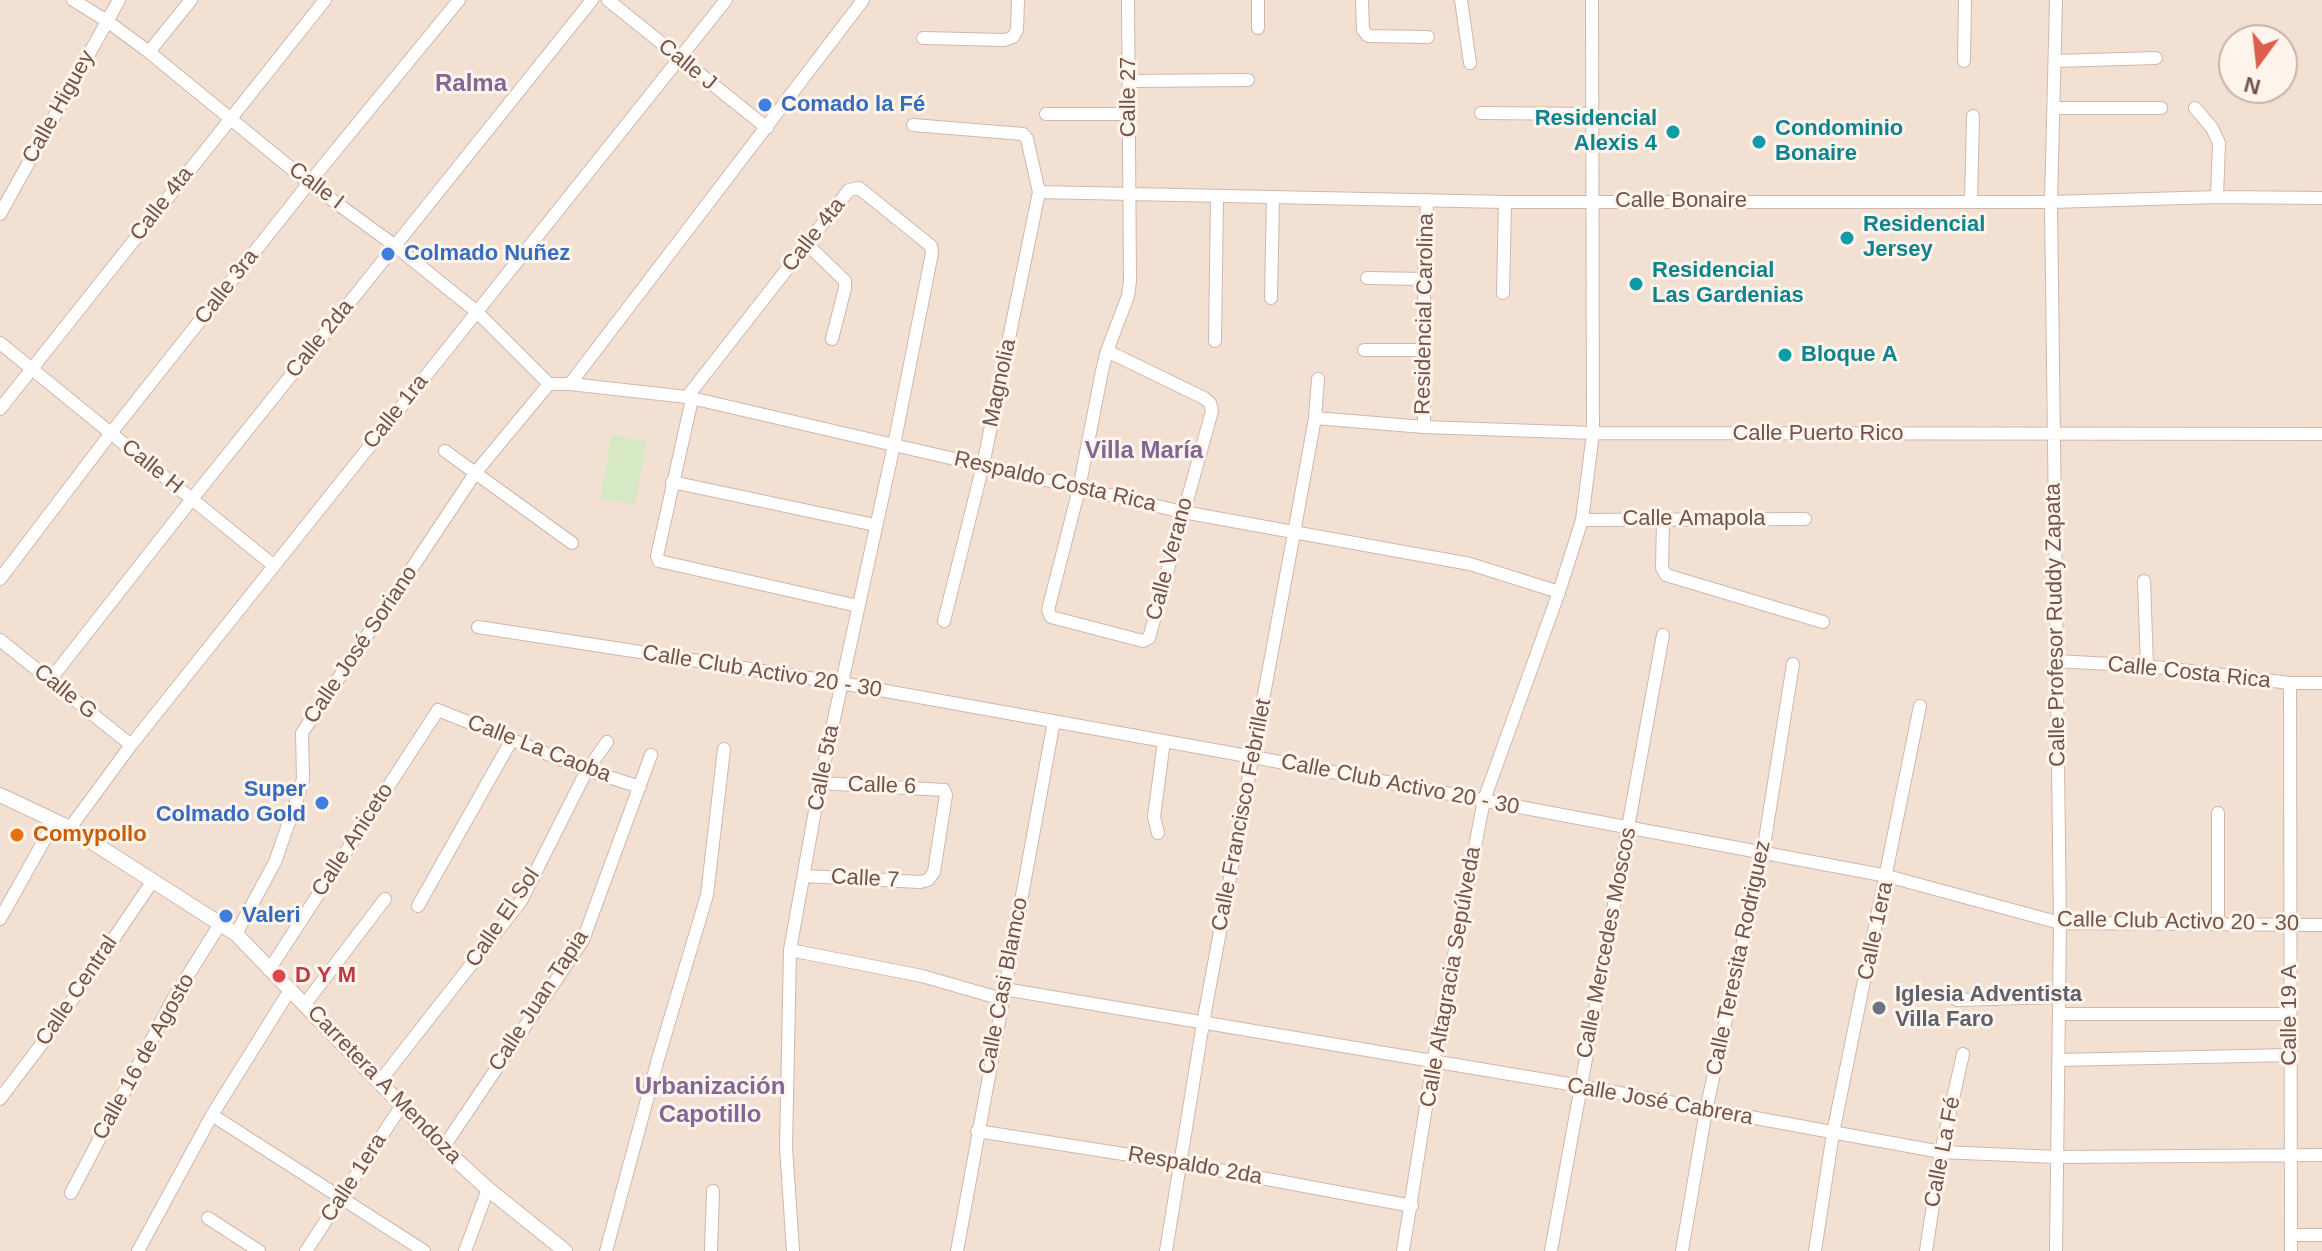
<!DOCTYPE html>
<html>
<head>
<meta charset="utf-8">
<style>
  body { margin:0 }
  #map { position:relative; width:2322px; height:1251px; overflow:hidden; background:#fbefe5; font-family:Arial,sans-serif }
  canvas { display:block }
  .north { position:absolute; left:2218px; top:24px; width:80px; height:80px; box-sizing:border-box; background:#fef4eb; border:2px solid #c6b4ab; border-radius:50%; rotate:195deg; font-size:22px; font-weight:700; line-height:32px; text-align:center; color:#73544b }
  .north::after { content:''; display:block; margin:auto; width:28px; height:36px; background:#df5d4f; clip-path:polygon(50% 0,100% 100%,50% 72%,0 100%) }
</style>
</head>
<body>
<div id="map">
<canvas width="2322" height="1251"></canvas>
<div class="north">N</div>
</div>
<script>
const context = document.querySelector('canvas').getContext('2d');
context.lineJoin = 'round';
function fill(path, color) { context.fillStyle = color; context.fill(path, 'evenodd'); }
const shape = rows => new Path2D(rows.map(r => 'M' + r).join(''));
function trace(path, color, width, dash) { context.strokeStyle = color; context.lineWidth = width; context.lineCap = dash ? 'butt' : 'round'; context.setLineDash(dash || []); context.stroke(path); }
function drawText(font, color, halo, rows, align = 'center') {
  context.font = font + ' Arial,sans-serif'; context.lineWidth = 6; context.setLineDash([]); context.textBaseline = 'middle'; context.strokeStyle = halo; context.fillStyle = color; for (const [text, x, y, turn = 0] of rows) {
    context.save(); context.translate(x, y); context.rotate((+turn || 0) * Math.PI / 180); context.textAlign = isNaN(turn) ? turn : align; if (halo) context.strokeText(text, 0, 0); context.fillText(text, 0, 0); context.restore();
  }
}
const residential = shape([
  [0,0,2322,0,2322,1251,0,1251],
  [2234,40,2282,40,2282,88,2234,88]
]);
const green = shape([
  [612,435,647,441,635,505,600,499]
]);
const minor = shape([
  [73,0,107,21,149,52,309,183,394,245,477,312,549,384],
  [608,0,767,128],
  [1258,0,1258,28],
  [1362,0,1363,30,1368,36,1428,37],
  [1461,0,1470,63],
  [923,38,1005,40,1013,37,1017,30,1018,0],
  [149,52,191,0],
  [1964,61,1965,0],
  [2055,61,2156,58],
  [1129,81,1248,80],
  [2054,108,2161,108],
  [2195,108,2212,128,2219,143,2217,197],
  [1481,113,1593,114],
  [1046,114,1129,114],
  [913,125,1023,134,1027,139,1039,192,983,465,944,621],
  [1039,192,1505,202,2051,202,2217,197,2322,198],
  [1971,202,1973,116],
  [0,214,119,0],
  [807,244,845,281,845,288,832,339],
  [1367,278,1424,279],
  [1503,293,1505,202],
  [1271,298,1273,198],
  [1215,341,1217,198],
  [0,343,273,565],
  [1364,350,1424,350],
  [1107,351,1204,398,1210,403,1212,411,1149,638,1143,641,1051,617,1048,610,1079,489,1102,371,1107,351,1128,296,1130,281,1128,0],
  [549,384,570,384,687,397,1183,512,1470,564,1559,592],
  [570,384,863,0],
  [687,397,849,190,859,188,931,246,932,253,894,445,820,783,790,950,786,1147,793,1251],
  [692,399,657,556,659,561,858,606],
  [0,409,325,0],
  [1315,418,1424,427,1593,433,2322,434],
  [1424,427,1424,279,1427,200],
  [445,451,572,543],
  [672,482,875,525],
  [1582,520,1805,519],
  [1663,520,1662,568,1666,575,1823,622],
  [0,579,111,433,309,183,459,0],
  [2144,581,2147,666],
  [478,627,841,683,1253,757,1887,876,2060,923,2322,925],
  [0,640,131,745],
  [2056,661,2147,666,2290,683,2322,683],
  [50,680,192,499,592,0],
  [2290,683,2291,1251],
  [70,828,131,745,726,0],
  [1158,833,1154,817,1164,741],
  [804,876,920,882,928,880,934,872,946,795,944,790,820,783],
  [418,906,511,741],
  [0,919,55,821],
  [2218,924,2218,813],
  [236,934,275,862,298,796,303,779,302,733,476,472,549,384],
  [790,950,922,976,1002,999],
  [269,970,438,710,587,770,640,787],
  [1004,989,1581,1086,1941,1152,2057,1157,2322,1155],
  [1957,1000,2059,997],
  [305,1004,385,899],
  [2059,1014,2290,1014],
  [2059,1060,2291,1055],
  [380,1081,521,901,587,770,607,742],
  [0,1099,47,1037,152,882],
  [212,1115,424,1251],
  [977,1131,1181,1163,1412,1206],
  [443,1148,583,940,651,755],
  [71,1193,172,1001,220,924],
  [208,1218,259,1251],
  [2291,1235,2322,1235],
  [138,1251,212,1115,290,990],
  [306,1251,402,1105],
  [465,1251,488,1189],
  [606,1251,658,1059,707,895,724,749],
  [711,1251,713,1191],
  [957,1251,1054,721],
  [1166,1251,1203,1023,1294,533,1315,418,1318,379],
  [1403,1251,1433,1063,1484,800,1559,592,1582,520,1593,433,1592,0],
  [1551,1251,1663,635],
  [1682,1251,1706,1110,1763,852,1793,664],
  [1815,1251,1833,1133,1920,706],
  [1926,1251,1941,1152,1963,1054],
  [2056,1251,2060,923,2051,202,2056,0]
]);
const tertiary = shape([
  [0,795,70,828,236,934,443,1148,488,1189,565,1251]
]);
const markers = [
  [765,105,8,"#3f7fe0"],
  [1673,132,8,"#0f9aa8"],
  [1759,142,8,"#0f9aa8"],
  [1847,238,8,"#0f9aa8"],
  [388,254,8,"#3f7fe0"],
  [1636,284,8,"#0f9aa8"],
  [1785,355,8,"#0f9aa8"],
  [322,803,8,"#3f7fe0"],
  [17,835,8,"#e8710a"],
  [226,916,8,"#3f7fe0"],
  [279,976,8,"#e0444e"],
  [1879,1008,8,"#6b7280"]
];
const streetNames = [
  ["Calle J",687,65,39],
  ["Calle 27",1129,97,-90],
  ["Calle Higuey",59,107,-61],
  ["Calle I",316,186,37],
  ["Calle Bonaire",1681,201],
  ["Calle 4ta",162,204,-52],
  ["Calle 4ta",814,235,-52],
  ["Calle 3ra",227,287,-52],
  ["Residencial Carolina",1425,314,-89],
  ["Calle 2da",320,339,-51],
  ["Magnolia",1000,383,-78],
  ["Calle 1ra",396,412,-51],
  ["Calle Puerto Rico",1818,434],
  ["Calle H",152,467,39],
  ["Respaldo Costa Rica",1055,482,13],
  ["Calle Amapola",1694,519],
  ["Calle Verano",1170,559,-75],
  ["Calle Profesor Ruddy Zapata",2056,625,-91],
  ["Calle José Soriano",361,645,-56],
  ["Calle Club Activo 20 - 30",762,672,9],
  ["Calle Costa Rica",2189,673,6],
  ["Calle G",65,692,39],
  ["Calle La Caoba",539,749,21],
  ["Calle 5ta",824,768,-79],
  ["Calle Club Activo 20 - 30",1400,785,11],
  ["Calle 6",882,786,2],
  ["Calle Francisco Febrillet",1242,815,-79],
  ["Calle Aniceto",353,840,-57],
  ["Calle 7",865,879,3],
  ["Calle El Sol",503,918,-56],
  ["Calle Club Activo 20 - 30",2178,922,1],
  ["Calle 1era",1876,931,-78],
  ["Calle Mercedes Moscos",1607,943,-79],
  ["Calle Teresita Rodriguez",1739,958,-78],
  ["Calle Altagracia Sepúlveda",1451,977,-80],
  ["Calle Casi Blamco",1004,986,-79],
  ["Calle Central",77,991,-56],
  ["Calle Juan Tapia",539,1001,-57],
  ["Calle 19 A",2290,1015,-90],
  ["Calle 16 de Agosto",144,1057,-61],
  ["Carretera A Mendoza",384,1085,46],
  ["Calle José Cabrera",1660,1102,10],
  ["Calle La Fé",1943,1152,-79],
  ["Respaldo 2da",1195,1166,10],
  ["Calle 1era",354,1178,-57]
];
const shopNames = [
  ["Comado la Fé",781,105],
  ["Colmado Nuñez",404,254],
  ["Super",306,790,"right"],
  ["Colmado Gold",306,815,"right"],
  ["Valeri",242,916]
];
const cultureNames = [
  ["Residencial",1657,119,"right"],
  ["Alexis 4",1657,144,"right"],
  ["Condominio",1775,129],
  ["Bonaire",1775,154],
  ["Residencial",1863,225],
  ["Jersey",1863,250],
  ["Residencial",1652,271],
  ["Las Gardenias",1652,296],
  ["Bloque A",1801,355]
];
const foodNames = [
  ["Comypollo",33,835]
];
const healthNames = [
  ["D Y M",295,976]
];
const worshipNames = [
  ["Iglesia Adventista",1895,995],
  ["Villa Faro",1895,1020]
];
const neighbourhoodNames = [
  ["Ralma",471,84],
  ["Villa María",1144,451],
  ["Urbanización",710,1087],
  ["Capotillo",710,1115]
];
fill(residential, '#f2e0d3');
fill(green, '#d7e8c4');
trace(minor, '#ceb8ae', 14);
trace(tertiary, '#ceb8ae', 16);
trace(minor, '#fff', 12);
trace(tertiary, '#fff', 14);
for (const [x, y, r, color] of markers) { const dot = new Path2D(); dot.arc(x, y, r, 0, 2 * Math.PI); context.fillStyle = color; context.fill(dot); trace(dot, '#fef4eb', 3); }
drawText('22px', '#73544b', '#fef4eb', streetNames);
drawText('bold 22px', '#366cbe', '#fef4eb', shopNames, 'left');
drawText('bold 22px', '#0d838f', '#fef4eb', cultureNames, 'left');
drawText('bold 22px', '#c56008', '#fef4eb', foodNames, 'left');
drawText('bold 22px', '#be3a42', '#fef4eb', healthNames, 'left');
drawText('bold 22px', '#5b616d', '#fef4eb', worshipNames, 'left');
drawText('bold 24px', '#806796', '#fef4eb', neighbourhoodNames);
</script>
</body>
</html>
